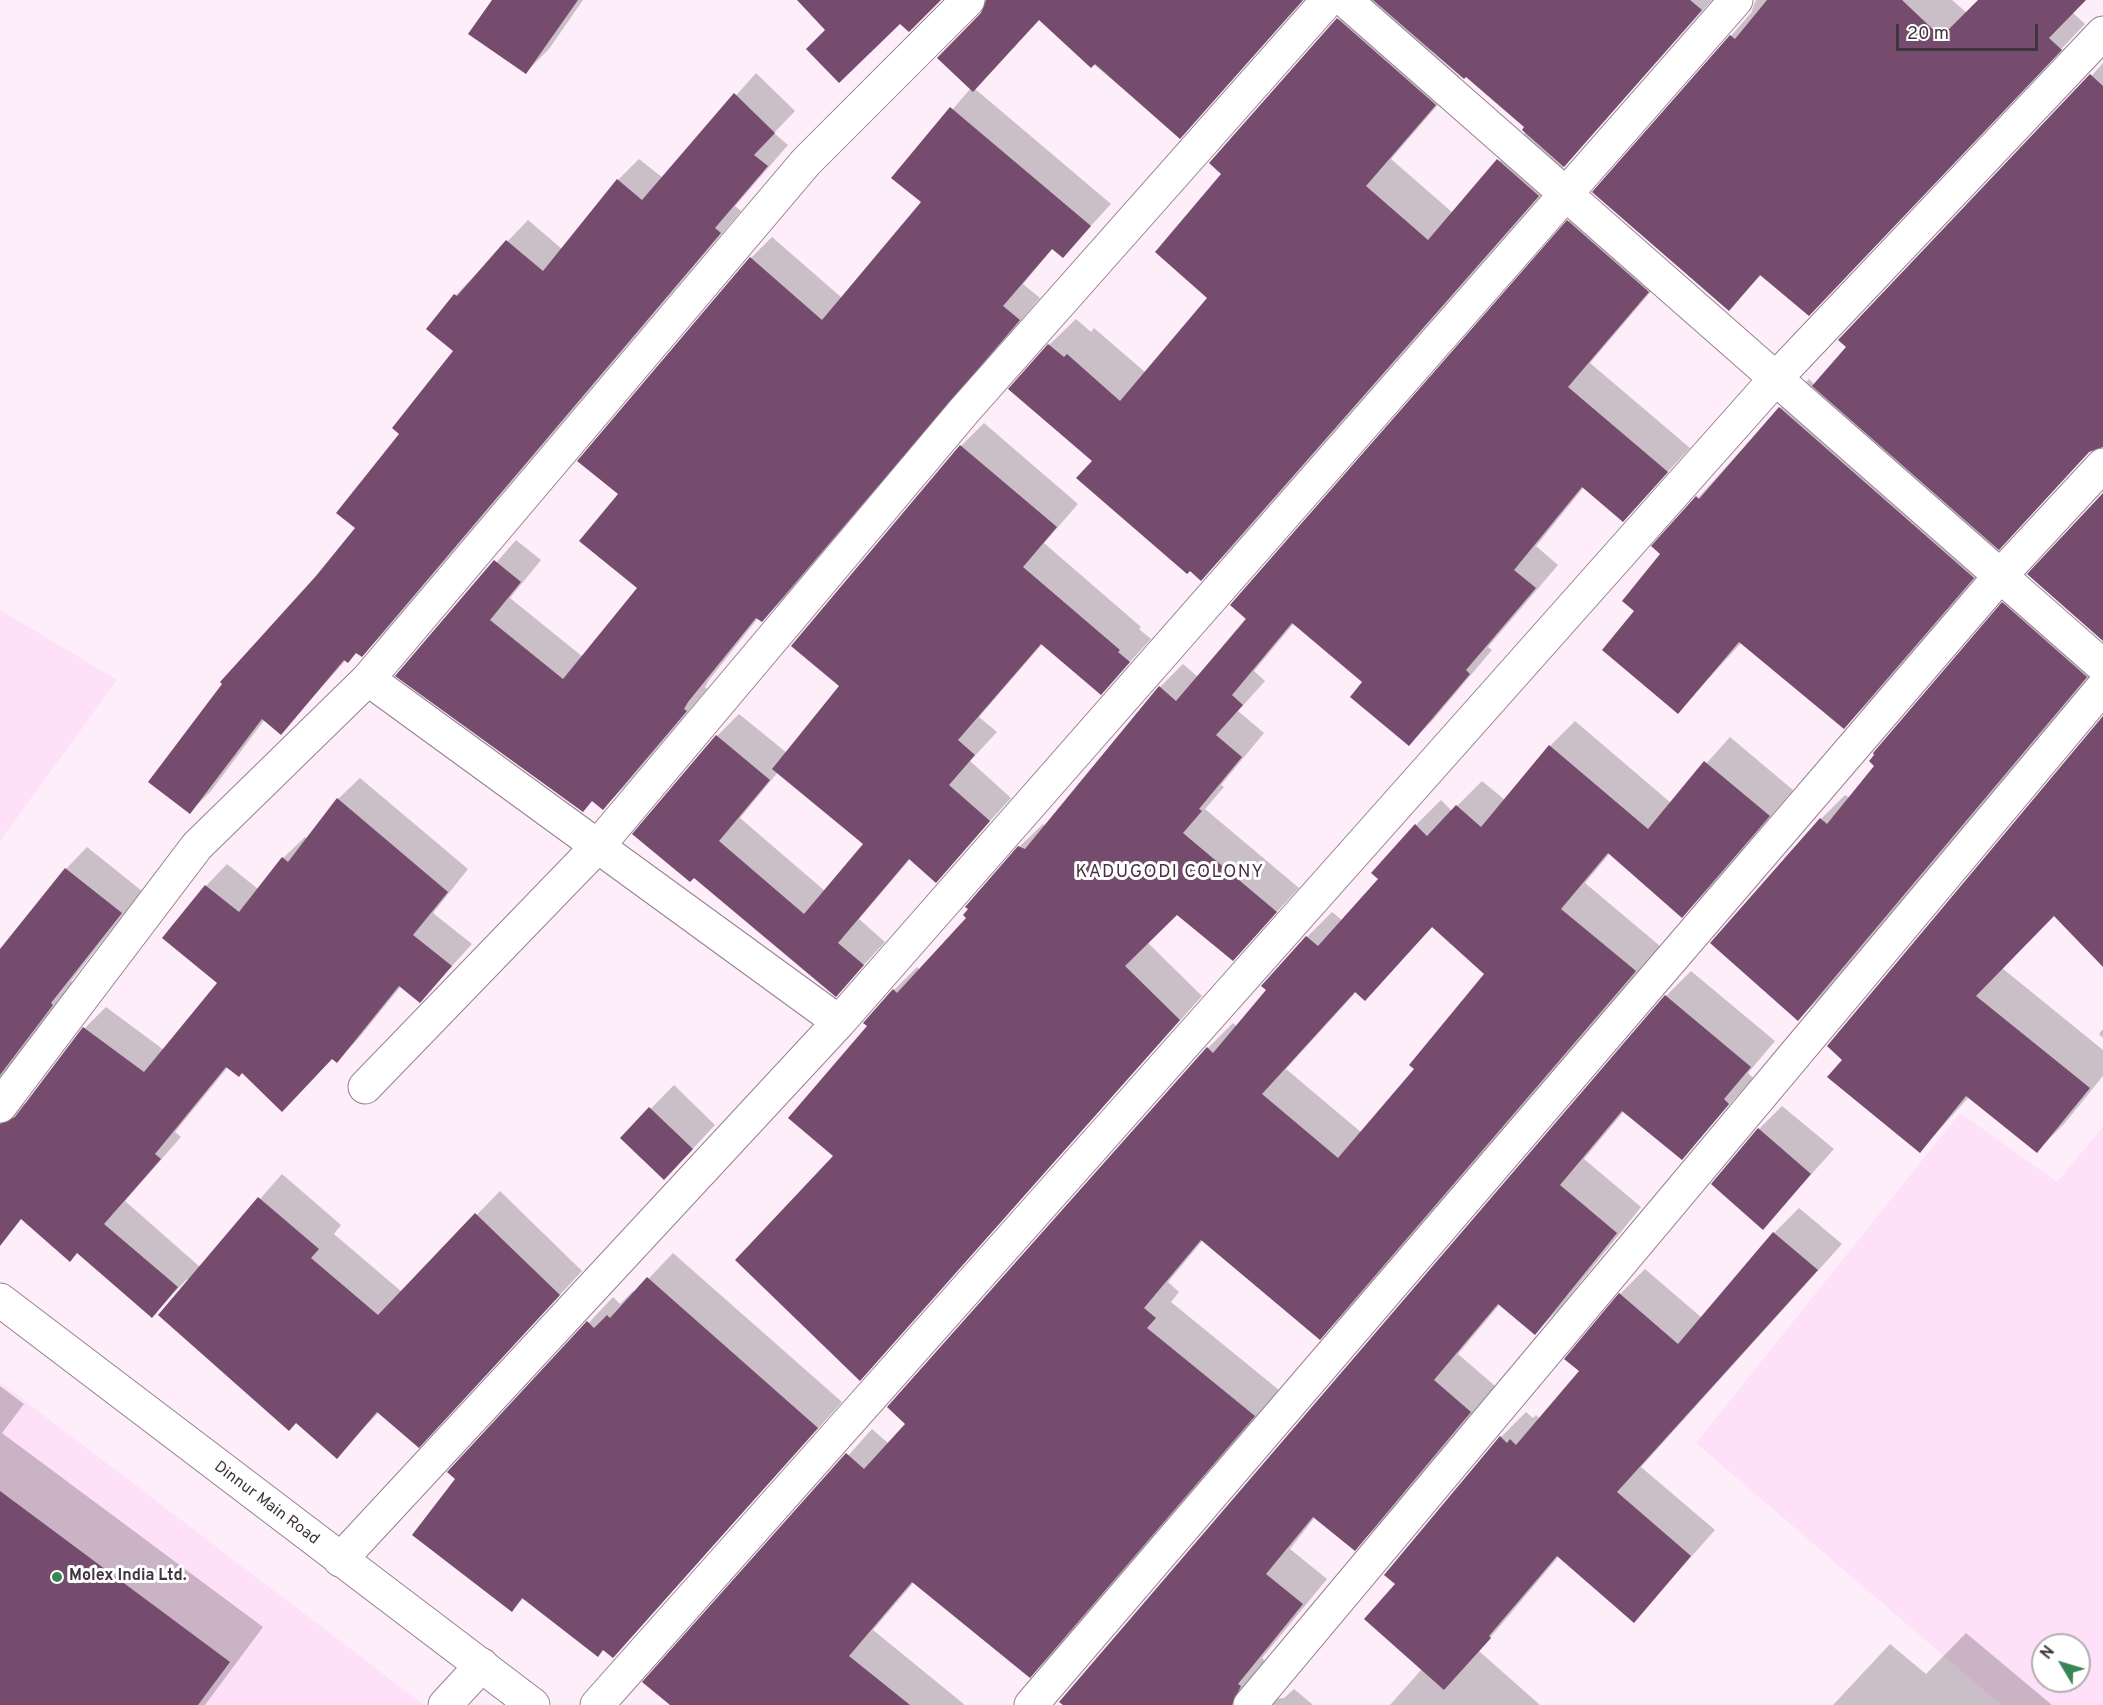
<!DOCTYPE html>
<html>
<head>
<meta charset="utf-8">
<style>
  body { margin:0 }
  #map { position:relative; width:2103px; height:1705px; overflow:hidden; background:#fdeef9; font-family:Overpass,sans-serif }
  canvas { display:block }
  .north { position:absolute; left:2031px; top:1633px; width:60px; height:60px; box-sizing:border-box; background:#fff; border:2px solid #b2afb1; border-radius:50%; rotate:308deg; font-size:16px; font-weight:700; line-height:24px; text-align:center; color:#3f363d }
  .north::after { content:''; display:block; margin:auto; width:21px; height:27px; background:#378655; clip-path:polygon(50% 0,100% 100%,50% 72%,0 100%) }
  .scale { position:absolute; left:1896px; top:24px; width:142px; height:27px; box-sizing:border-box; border:3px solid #3f363d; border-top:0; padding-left:8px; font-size:18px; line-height:21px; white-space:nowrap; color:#3f363d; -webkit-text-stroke:4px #fff; paint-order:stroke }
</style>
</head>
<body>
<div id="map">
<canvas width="2103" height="1705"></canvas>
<div class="north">N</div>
<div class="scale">20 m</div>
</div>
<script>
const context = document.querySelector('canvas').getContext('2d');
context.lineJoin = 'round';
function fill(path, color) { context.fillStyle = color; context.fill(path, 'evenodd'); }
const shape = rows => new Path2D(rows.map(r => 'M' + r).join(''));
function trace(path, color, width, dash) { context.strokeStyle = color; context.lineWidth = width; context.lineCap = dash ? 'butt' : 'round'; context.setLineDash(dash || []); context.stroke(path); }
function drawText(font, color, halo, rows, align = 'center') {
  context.font = font + ' Overpass,sans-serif'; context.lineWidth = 6; context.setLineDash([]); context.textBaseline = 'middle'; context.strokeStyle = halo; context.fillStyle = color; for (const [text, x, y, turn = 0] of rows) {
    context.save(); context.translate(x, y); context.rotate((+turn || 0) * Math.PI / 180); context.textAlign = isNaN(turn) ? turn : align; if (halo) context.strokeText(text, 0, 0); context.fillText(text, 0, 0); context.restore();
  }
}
const built = shape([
  [0,610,117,680,0,841],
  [1960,1113,2057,1182,2103,1127,2103,1705,2001,1705,1696,1443],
  [2043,1645,2079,1645,2079,1681,2043,1681],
  [0,1382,407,1692,424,1705,0,1705]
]);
const shadow = shape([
  [494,0,583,0,549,49,526,72],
  [987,0,1304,0,1180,137,1040,19,974,88,1111,204,1063,256,1053,248,1023,284,1040,298,783,599,762,620,758,618,709,680,705,687,707,689,624,787,603,808,593,800,583,811,398,675,516,540,541,560,510,598,583,657,639,588,620,494,751,258,772,237,842,298,923,202,894,177,971,88,939,58,987,6],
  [1357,0,1712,0,1563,167,1564,169,1228,552,1201,579,1094,461,1049,345,1076,319,1091,332,1094,328,1146,373,1209,298,1223,174,1211,163],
  [1432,48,1527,127,1526,132,1453,213,1391,159,1461,78,1430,50],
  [1756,0,1952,0,1967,13,1980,0,2085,0,2073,13,2085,24,1834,289,1762,274,1729,309,1594,192,1751,13],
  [2103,63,2103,445,2093,448,2000,547,2001,548,1872,699,1844,727,1742,642,1678,712,1636,611,1662,554,1654,546,1780,408,1809,379,1815,385],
  [756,73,795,111,774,133,788,145,735,206,741,211,383,634,362,655,357,652,346,660,281,733,265,719,211,791,190,812,317,577,357,528,401,434,455,350,456,295,528,220,562,249,618,180,639,159,663,178],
  [1592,198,1671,268,1590,363,1690,448,1623,520,1584,487,1536,546,1558,565,1488,647,1492,650,1432,721,1409,744,1364,682,1294,623,1254,671,1265,681,1238,711,1264,733,1221,785,1224,787,1205,809,1299,888,1233,959,1177,913,1147,942,1202,996,860,1378,835,1156,869,1025,894,990,917,967,920,970,968,918,1019,847,1043,824,1046,826,1160,687,1183,664,1198,677,1569,221],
  [984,423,1078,504,1044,543,1141,627,1139,629,1151,639,1101,693,1043,643,979,717,997,732,970,761,1011,798,936,880,911,858,859,919,885,942,836,995,694,876,717,736,739,714,787,753,841,686,793,646,961,446],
  [778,772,865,844,825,891,740,818],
  [2028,579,2103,660,1823,995,1798,1019,1821,819,1845,795,1850,798,2003,603],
  [2103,718,2103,965,2054,914,2002,968,2103,1050,2103,1076,2064,1124,2037,1151,1969,1097,1920,1151,1829,1077],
  [1575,721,1671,803,1730,737,1793,790,1707,891,1682,916,1610,853,1585,883,1660,946,1345,1313,1320,1338,1203,1240,1168,1282,1179,1292,1171,1302,1279,1390,1055,1651,1030,1676,914,1582,873,1630,965,1705,672,1705,645,1682,872,1429,889,1444,907,1424,889,1406,1208,1048,1233,1023,1237,1027,1307,937,1332,912,1343,921,1380,879,1416,825,1441,800,1452,811,1482,781,1505,800,1550,746],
  [1433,926,1486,974,1417,1069,1362,1133,1286,1069,1356,992,1365,999],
  [360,778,468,869,433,913,472,944,420,1001,401,986,358,1039,337,1061,333,1057,243,1071,228,1067,175,1132,181,1137,125,1201,200,1267,282,1174,341,1225,334,1234,402,1292,500,1191,582,1271,442,1422,379,1412,337,1456,187,1279,152,1316,77,1252,21,1218,0,1209,0,951,66,869,87,847,142,891,71,981,74,983,19,1104,28,1103,85,1028,106,1007,164,1050,219,983,164,938,206,886,227,864,258,889,283,858,305,837,307,839,338,799],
  [1691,971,1775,1041,1748,1073,1753,1078,1682,1158,1624,1111,1584,1159,1641,1207,1560,1308,1535,1333,1500,1304,1458,1354,1495,1386,1380,1524,1354,1549,1315,1517,1290,1549,1327,1579,1262,1658,1265,1661,1256,1676,1272,1699,1284,1698,1294,1689,1313,1705,1062,1705,1666,996],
  [2103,1029,2103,1038,2099,1034],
  [674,1085,715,1125,687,1155,622,1138],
  [1782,1106,1834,1149,1763,1228,1759,1129],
  [1799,1208,1842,1244,1641,1467,1715,1530,1634,1621,1559,1556,1479,1651,1540,1705,1390,1705,1422,1669,1397,1584,1501,1437,1526,1412,1533,1418,1536,1415,1540,1419,1581,1371,1620,1294,1645,1269,1702,1318,1774,1233],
  [673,1253,842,1402,613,1656,524,1598,512,1610,458,1479,449,1472,613,1297,620,1304,633,1291,635,1293],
  [0,1386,24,1404,2,1433,263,1627,205,1705,0,1705],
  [1966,1633,2052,1705,1833,1705,1890,1644,1926,1674]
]);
const building = shape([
  [492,0,578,0,526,74,468,34],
  [797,0,941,0,909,32,900,24,839,83,806,49,825,30],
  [986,0,1303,0,1180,139,1095,64,1091,68,1039,20,973,92,937,58,981,13],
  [1373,0,1690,0,1702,10,1564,167,1522,130,1524,127,1466,77,1464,79],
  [1767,0,1902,0,1941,37,1978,0,2086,0,2049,38,2062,50,1809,316,1760,275,1729,311,1592,192,1730,35,1735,39],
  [1337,18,1436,105,1366,186,1428,240,1497,159,1539,196,1201,581,1190,571,1187,574,1076,478,1092,461,1008,389,1048,344,1064,357,1067,354,1120,401,1207,298,1155,252,1221,174,1209,163],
  [2090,74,2103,86,2103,447,2089,452,1999,550,1812,386,1846,347,1838,340],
  [734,93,775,133,754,155,768,166,715,228,721,233,362,657,356,653,348,663,344,660,281,735,262,719,190,814,148,782,222,684,220,682,316,576,355,528,336,513,399,434,392,428,453,351,426,329,454,294,457,296,506,240,543,271,617,179,642,200],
  [950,107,1091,226,1063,258,1052,249,1003,306,1020,320,762,622,756,618,688,702,684,709,687,711,603,810,592,801,583,812,395,676,494,560,521,582,490,620,563,679,637,588,579,541,618,494,577,461,750,257,822,320,921,202,891,178],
  [1567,220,1649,292,1568,387,1668,472,1623,522,1582,487,1514,570,1536,588,1466,670,1470,674,1409,746,1350,697,1362,682,1292,623,1232,695,1243,705,1216,735,1242,757,1199,809,1202,811,1183,833,1277,912,1233,961,1177,915,1125,966,1180,1020,860,1381,735,1260,833,1156,788,1118,867,1026,863,1023,893,989,897,993,966,918,963,915,968,909,965,907,1018,846,1025,849,1159,686,1176,701,1246,619,1230,605],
  [1779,407,1974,578,1844,729,1739,642,1678,714,1602,650,1634,611,1622,601,1660,554,1651,546,1696,496,1699,499],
  [960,445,1057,527,1023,567,1120,650,1118,652,1130,662,1101,695,1041,644,958,740,975,755,949,785,990,821,936,883,909,859,838,943,864,965,836,997,694,878,690,882,632,834,716,735,770,780,719,841,804,914,863,844,772,769,839,686,791,646],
  [2103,493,2103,641,2027,574],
  [2002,602,2087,677,1798,1021,1710,943,1820,818,1827,824,1874,766,1869,761,1874,755,1873,753],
  [2103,716,2103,967,2054,916,1976,996,2090,1088,2037,1153,1966,1096,1920,1153,1827,1077,1842,1060,1827,1046],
  [1549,745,1648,829,1704,761,1770,816,1682,918,1608,853,1561,909,1636,971,1320,1340,1201,1240,1144,1308,1156,1318,1147,1328,1255,1416,1030,1678,912,1582,849,1656,910,1705,670,1705,642,1682,846,1453,864,1469,905,1424,887,1407,1207,1047,1213,1053,1266,990,1261,986,1306,936,1318,946,1378,879,1371,873,1415,824,1427,836,1456,805,1481,827],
  [1432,927,1484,974,1409,1065,1414,1069,1338,1158,1262,1094,1355,992,1365,1001],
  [337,798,448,892,413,935,452,966,420,1003,399,986,337,1063,332,1059,282,1112,242,1073,239,1077,226,1067,155,1154,161,1159,104,1224,178,1287,152,1318,77,1253,70,1262,21,1219,0,1246,0,1124,15,1117,83,1027,144,1072,217,983,162,938,205,885,239,912,282,857,288,862],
  [65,868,122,913,51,1003,53,1005,0,1075,0,949],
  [1665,995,1751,1067,1724,1099,1729,1104,1682,1160,1622,1111,1560,1185,1617,1233,1535,1335,1498,1304,1434,1380,1471,1412,1355,1551,1313,1517,1266,1574,1303,1604,1238,1684,1241,1686,1232,1705,1063,1705,1059,1702],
  [649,1107,693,1149,664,1180,620,1138],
  [1758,1128,1811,1174,1763,1230,1711,1184],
  [258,1197,319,1249,311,1258,378,1315,475,1213,560,1295,419,1448,377,1412,337,1459,296,1423,289,1431,158,1315],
  [1773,1232,1818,1270,1617,1492,1691,1556,1634,1623,1557,1556,1489,1636,1491,1638,1444,1690,1364,1619,1395,1584,1384,1575,1500,1436,1507,1443,1510,1439,1516,1445,1579,1371,1564,1359,1619,1293,1678,1344],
  [647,1277,818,1428,613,1658,603,1650,598,1657,522,1598,512,1612,412,1535,455,1479,447,1472,587,1321,594,1328,607,1315,610,1318],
  [0,1491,230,1662,198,1705,0,1705]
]);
const minor = shape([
  [1345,0,2103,666],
  [368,679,839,1022],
  [365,1087,597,847,964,411,1328,0],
  [0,1106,197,846,368,679,806,162,968,0],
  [340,1560,839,1022,1736,0],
  [445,1705,482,1665],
  [597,1705,1777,377,2103,33],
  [1031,1705,2001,575,2103,465],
  [1250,1705,2103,687]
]);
const tertiary = shape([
  [0,1300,533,1705]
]);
const markers = [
  [57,1577,6,"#378655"]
];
const streetNames = [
  ["Dinnur Main Road",266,1504,37]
];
const poiNames = [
  ["Molex India Ltd.",69,1577]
];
const neighbourhoodNames = [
  ["KADUGODI COLONY",1170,873]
];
fill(built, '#fee0f8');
fill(shadow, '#0003');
fill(building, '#754c6d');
trace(minor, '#968192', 35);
trace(tertiary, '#968192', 35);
trace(minor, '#fff', 33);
trace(tertiary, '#fff', 33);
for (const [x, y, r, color] of markers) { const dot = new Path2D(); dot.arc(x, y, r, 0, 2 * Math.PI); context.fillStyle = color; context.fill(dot); trace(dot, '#fff', 2); }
drawText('16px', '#3f363d', '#fff', streetNames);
drawText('bold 16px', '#3f363d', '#fff', poiNames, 'left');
context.letterSpacing = '1.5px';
drawText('18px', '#453341', '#fff', neighbourhoodNames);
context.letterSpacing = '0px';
</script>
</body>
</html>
